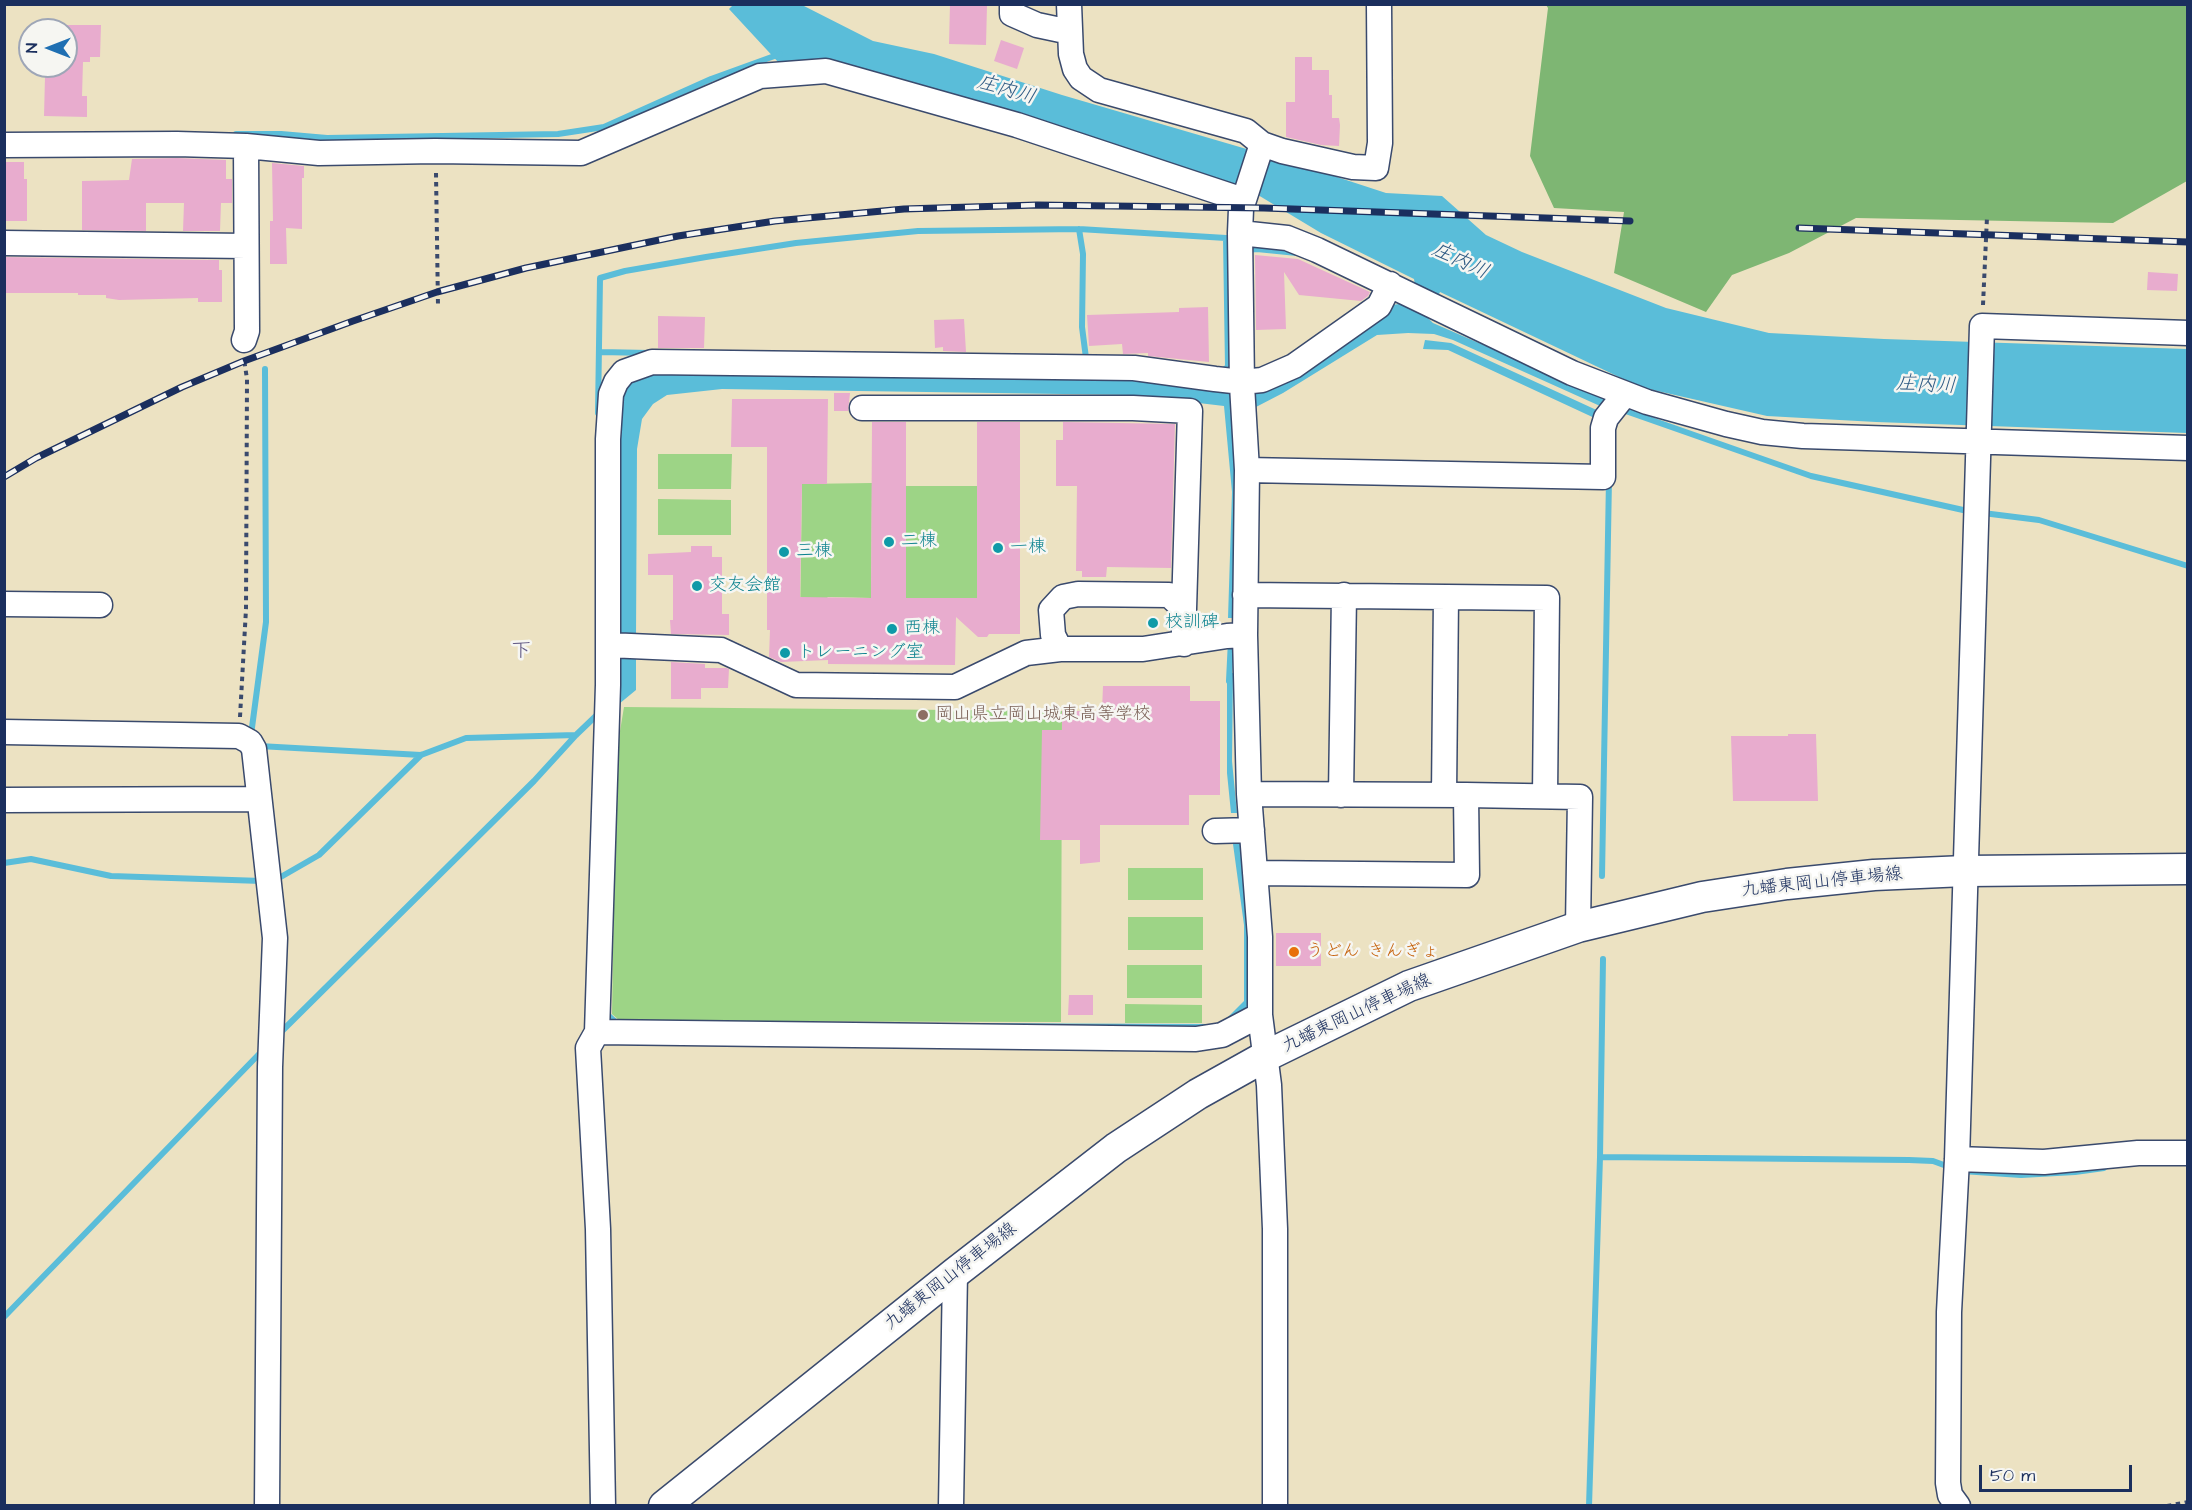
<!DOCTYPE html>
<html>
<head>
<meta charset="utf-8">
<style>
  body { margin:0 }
  #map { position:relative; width:2192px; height:1510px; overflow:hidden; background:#ece2c2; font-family:"Architects Daughter",sans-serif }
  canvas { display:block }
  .frame { position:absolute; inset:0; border:6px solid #1b2f5e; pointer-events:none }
  .north { position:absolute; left:18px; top:18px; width:60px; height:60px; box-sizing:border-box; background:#f6f6f2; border:2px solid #9ea6b7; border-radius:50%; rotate:270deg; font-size:16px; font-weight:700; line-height:24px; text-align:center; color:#1b2f5e }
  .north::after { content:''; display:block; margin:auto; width:21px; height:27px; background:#1f6fb2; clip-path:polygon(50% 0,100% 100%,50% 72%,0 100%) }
  .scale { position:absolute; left:1979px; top:1465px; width:153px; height:27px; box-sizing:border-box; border:3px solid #1b2f5e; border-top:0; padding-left:8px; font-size:18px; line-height:21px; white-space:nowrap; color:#1b2f5e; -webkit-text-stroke:4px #f6f6f2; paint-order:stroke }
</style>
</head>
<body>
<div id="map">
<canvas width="2192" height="1510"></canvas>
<div class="frame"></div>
<div class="north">N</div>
<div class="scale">50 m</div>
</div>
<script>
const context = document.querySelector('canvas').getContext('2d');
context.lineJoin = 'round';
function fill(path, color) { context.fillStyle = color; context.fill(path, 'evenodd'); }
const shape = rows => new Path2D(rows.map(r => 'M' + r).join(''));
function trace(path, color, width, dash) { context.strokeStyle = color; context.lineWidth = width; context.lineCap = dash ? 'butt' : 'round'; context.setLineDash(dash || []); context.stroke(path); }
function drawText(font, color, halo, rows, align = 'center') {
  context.font = font + ' "Architects Daughter","Klee One",sans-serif'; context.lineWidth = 5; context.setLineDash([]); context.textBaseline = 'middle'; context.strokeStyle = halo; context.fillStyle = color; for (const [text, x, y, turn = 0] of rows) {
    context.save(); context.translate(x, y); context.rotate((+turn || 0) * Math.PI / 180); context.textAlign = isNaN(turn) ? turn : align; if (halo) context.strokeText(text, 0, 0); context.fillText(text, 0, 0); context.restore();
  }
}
const green = shape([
  [658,454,732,454,731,489,658,489],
  [872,483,871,598,828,597,800,625,802,484],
  [906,486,977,486,977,610,906,598],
  [658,499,731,500,731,535,658,535],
  [624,707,1062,711,1061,1022,620,1021,612,1014,614,892,618,743],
  [1128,868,1203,868,1203,900,1128,900],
  [1128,917,1203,917,1203,950,1128,950],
  [1127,965,1202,965,1202,998,1127,998],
  [1125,1004,1202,1005,1202,1023,1125,1023]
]);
const forest = shape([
  [1546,5,2187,5,2187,181,2113,223,1856,218,1789,253,1732,275,1706,312,1614,273,1624,212,1554,208,1530,156,1548,8]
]);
const water = shape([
  [733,5,802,5,873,41,934,54,1062,95,1291,162,1386,193,1442,196,1486,235,1522,252,1666,308,1769,333,1884,339,2187,349,2187,433,1876,422,1767,416,1640,387,1440,292,1428,318,1433,323,1614,402,1609,410,1453,340,1434,334,1408,333,1377,335,1283,393,1256,407,1241,409,1235,618,1228,618,1232,492,1224,406,1131,395,722,389,667,395,653,404,642,419,637,449,636,637,615,637,616,397,639,372,1129,377,1230,388,1385,306,1399,304,1415,286,1414,279,1321,233,1258,195,1191,170,963,102,779,63,729,9],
  [1425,340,1451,343,1603,413,1601,421,1448,350,1423,349],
  [615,653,636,653,636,690,619,704,608,1003,610,1004,611,1014,620,1022,1215,1024,1227,1018,1244,1001,1244,925,1233,844,1241,843,1249,925,1249,1004,1238,1017,1219,1029,609,1027,604,1021,604,998,614,714,601,719,599,693,615,682],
  [1227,673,1233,673,1232,761,1237,813,1231,813,1227,773]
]);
const stream = shape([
  [236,134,281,134,327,138,558,134,604,127,711,79,780,54],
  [1079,229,1083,254,1082,327,1086,358],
  [1247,253,1247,250,1257,249,1297,253],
  [600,352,650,353],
  [1620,409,1811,476,1972,512],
  [598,413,600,278,625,271,706,257,796,243,918,231,1079,229,1226,238,1228,367,1220,372],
  [1983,513,2039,520,2188,566],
  [1229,681,1231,640],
  [251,735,266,622,265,369],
  [259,746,421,755,466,738,576,735],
  [4,863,31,859,111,876,262,881],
  [1602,876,1609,479],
  [279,878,319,855,421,755],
  [279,1034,534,781,576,735,600,712],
  [1600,1157,1909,1160,1933,1161,1952,1168],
  [1962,1171,2021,1175,2075,1172,2104,1168],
  [4,1317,263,1050],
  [1589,1506,1600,1157,1603,959]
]);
const building = shape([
  [950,4,983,4,983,6,987,6,986,45,949,44],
  [66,25,101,25,100,57,90,57,90,62,83,62,82,96,87,96,87,117,44,116,45,77,52,77,53,66,66,66],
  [1001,40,1024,48,1017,69,994,61],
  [1295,57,1312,57,1312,70,1329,70,1329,95,1332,95,1332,118,1339,118,1340,125,1339,146,1321,145,1286,137,1286,102,1295,102],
  [177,158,226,160,226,179,232,179,232,203,221,203,220,231,183,231,184,203,146,203,146,231,82,230,82,181,129,180,132,159],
  [4,162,24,162,24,179,27,179,27,221,4,221],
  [272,163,304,166,304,178,302,178,302,229,286,228,287,264,270,264,270,221,273,221],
  [1255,255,1298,259,1370,292,1368,296,1361,301,1299,295,1284,272,1286,329,1256,330],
  [4,257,219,260,219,270,222,270,222,302,198,302,198,298,119,300,106,298,106,295,78,295,78,293,4,293],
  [2148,272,2178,274,2177,291,2147,290],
  [1208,307,1209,362,1148,356,1148,353,1123,354,1122,344,1089,346,1087,315,1179,312,1179,308],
  [658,316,705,317,704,348,658,348],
  [964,319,966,352,943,351,943,347,935,348,934,320],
  [834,393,850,393,848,411,834,411],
  [732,399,828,399,827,484,802,484,800,597,871,598,872,422,906,422,906,598,977,598,977,422,1020,422,1020,634,989,634,987,637,978,637,956,617,955,665,828,664,828,660,781,662,769,657,770,630,767,630,767,447,731,447],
  [1063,422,1175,424,1171,568,1107,567,1106,577,1082,577,1082,571,1076,571,1077,486,1056,486,1056,440,1063,440],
  [691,546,712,546,712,557,722,557,722,614,729,614,729,635,671,634,670,620,673,620,673,575,648,575,648,554,691,552],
  [671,662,705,664,705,668,726,668,729,669,728,688,701,688,701,699,671,699],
  [1103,686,1190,686,1190,701,1220,701,1220,795,1189,795,1189,825,1100,825,1100,862,1080,864,1080,840,1040,840,1042,730,1062,730,1062,711,1102,711],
  [1788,734,1816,734,1818,801,1733,801,1731,736,1788,736],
  [1276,933,1321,933,1321,966,1276,966],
  [1069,995,1093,995,1093,1015,1068,1015]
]);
const path = shape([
  [436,173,438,306],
  [1983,305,1987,217],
  [240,717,246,609,247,379,244,359],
  [2167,1506,2188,1502]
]);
const minor = shape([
  [1012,4,1012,14,1037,25,1070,32],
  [1069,4,1071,54,1075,69,1081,78,1099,90,1246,131,1262,144,1241,209,1240,233,1242,385,1247,470,1245,635,1249,794,1260,937,1260,1015,1269,1085,1275,1229,1275,1506],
  [1262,144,1282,151,1353,167,1376,168,1380,143,1379,4],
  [4,145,177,144,246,146,319,153,435,151,581,153,760,76,826,71,1017,125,1243,200],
  [1240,233,1287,238,1317,250,1572,373,1647,402,1726,424,1762,432,1803,436,2188,448],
  [4,243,246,246],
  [244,340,247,331,246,146],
  [862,408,1133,408,1190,411,1184,609],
  [1247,470,1603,477,1603,428,1606,418,1625,394],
  [1245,595,1547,598,1545,796],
  [4,604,100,605],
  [608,645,721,650,796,685,955,687,1026,653,1060,649,1143,649,1227,636,1245,635],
  [1060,649,1053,635,1051,610,1063,597,1078,594,1169,595,1184,609,1184,644],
  [4,732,239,736,250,742,254,749,275,938,270,1067,267,1506],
  [1249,794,1466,795,1580,797,1578,927],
  [1341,795,1344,595],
  [1444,795,1446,597],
  [4,800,259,799],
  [1215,831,1252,830],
  [1255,873,1467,875,1466,795],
  [597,1032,1196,1039,1222,1035,1260,1015],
  [1957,1159,2044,1162,2138,1153,2188,1153],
  [603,1506,598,1229,588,1048,597,1032,608,685,608,439,611,394,616,382,624,372,652,362,1134,368,1215,379,1242,382,1262,380,1294,366,1379,306,1390,284],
  [951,1506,955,1273],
  [1958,1506,1950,1495,1948,1483,1949,1312,1957,1159,1982,326,2188,333]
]);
const major = shape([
  [664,1506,955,1273,1116,1148,1198,1094,1266,1056,1409,986,1578,927,1702,897,1787,884,1874,875,1965,871,2188,869]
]);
const rail = shape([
  [1799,228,2188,242],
  [4,477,36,458,182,387,244,361,353,321,437,292,526,268,678,236,775,221,904,209,1037,205,1264,208,1630,221]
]);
const markers = [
  [889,542,6,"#0f9aa8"],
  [998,548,6,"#0f9aa8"],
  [784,552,6,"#0f9aa8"],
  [697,586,6,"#0f9aa8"],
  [1153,623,6,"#0f9aa8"],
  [892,629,6,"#0f9aa8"],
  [785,653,6,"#0f9aa8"],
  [923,715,6,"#8d6e63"],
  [1294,952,6,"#e8710a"]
];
const cultureNames = [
  ["二棟",901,542],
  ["一棟",1010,548],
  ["三棟",796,552],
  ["交友会館",709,586],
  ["校訓碑",1165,623],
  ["西棟",904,629],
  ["トレーニング室",797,653]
];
const educationNames = [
  ["岡山県立岡山城東高等学校",935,715]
];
const streetNames = [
  ["九蟠東岡山停車場線",1822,883,-6],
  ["九蟠東岡山停車場線",1357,1014,-25],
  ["九蟠東岡山停車場線",951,1277,-38]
];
const foodNames = [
  ["うどん きんぎょ",1306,952]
];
const waterNames = [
  ["庄内川",1006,91,16],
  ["庄内川",1460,262,25],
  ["庄内川",1926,386,3]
];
const quarterNames = [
  ["下",521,653]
];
fill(green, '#9dd486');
fill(forest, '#7eb673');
fill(water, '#5abdd9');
trace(stream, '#5abdd9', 6);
fill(building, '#e8acce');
trace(minor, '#3a4a6d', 27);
trace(major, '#3a4a6d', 33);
trace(path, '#3a4a6d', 4, [4.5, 4.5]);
trace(minor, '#fff', 24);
trace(major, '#fff', 30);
trace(rail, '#1b2f5e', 7);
trace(rail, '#f6f6f2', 4.5, [14]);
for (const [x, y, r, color] of markers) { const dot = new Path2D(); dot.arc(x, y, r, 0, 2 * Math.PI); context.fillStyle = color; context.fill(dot); trace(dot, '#f6f6f2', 2); }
drawText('18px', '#0d838f', '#f6f6f2', cultureNames, 'left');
drawText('18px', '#785e54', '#f6f6f2', educationNames, 'left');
drawText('18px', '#1b2f5e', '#f6f6f2', streetNames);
drawText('18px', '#c56008', '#f6f6f2', foodNames, 'left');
drawText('italic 20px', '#2e5a83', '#f6f6f2', waterNames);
drawText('21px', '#635b85', '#f6f6f2', quarterNames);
</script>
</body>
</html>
